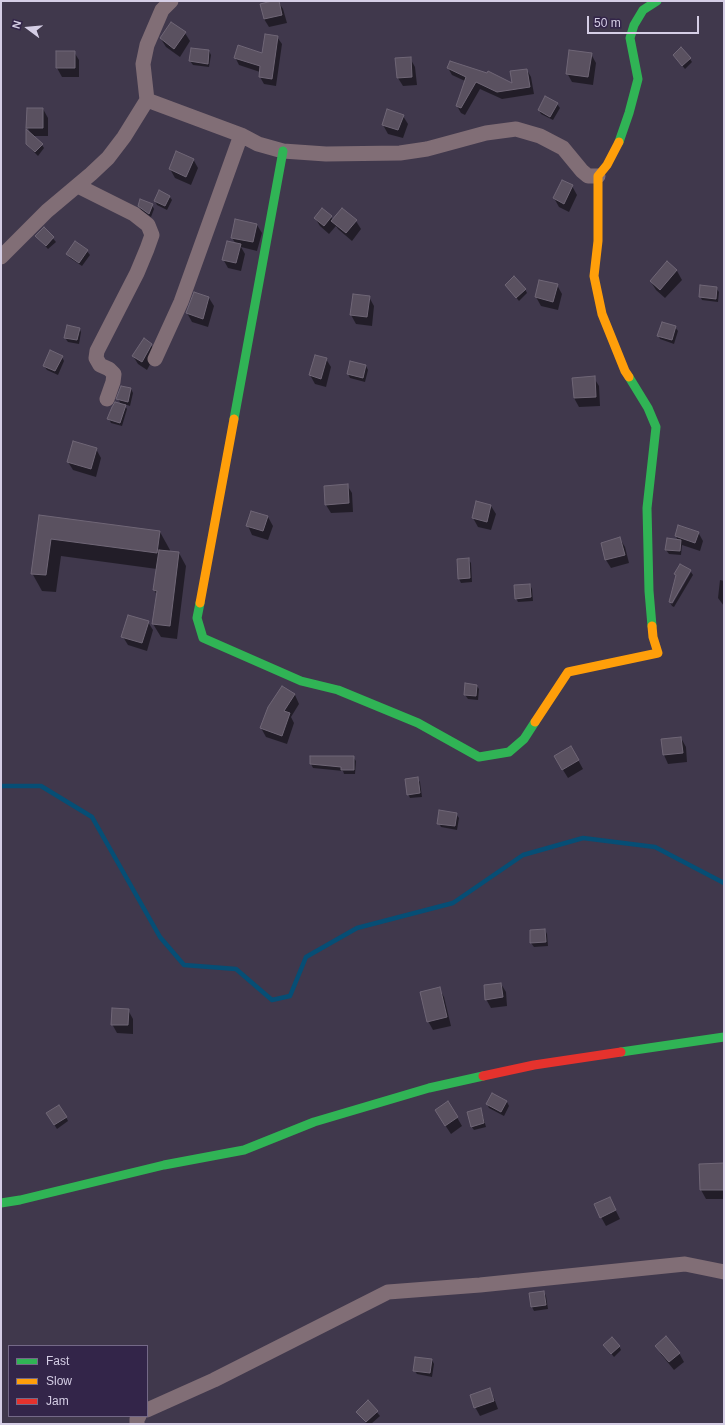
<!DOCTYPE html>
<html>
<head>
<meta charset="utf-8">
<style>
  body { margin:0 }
  #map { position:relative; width:725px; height:1425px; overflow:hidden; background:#40384c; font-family:Arial,sans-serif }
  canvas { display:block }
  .frame { position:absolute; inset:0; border:2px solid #d5cee5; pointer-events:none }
  .legend { position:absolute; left:8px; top:1345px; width:140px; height:72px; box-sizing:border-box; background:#332549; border:1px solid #746987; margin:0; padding:5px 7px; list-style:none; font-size:12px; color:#d5cee5 }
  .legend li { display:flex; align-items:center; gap:8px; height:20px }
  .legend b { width:20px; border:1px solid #746987 }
  .north { position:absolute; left:8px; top:8px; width:40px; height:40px; -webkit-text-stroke:3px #332549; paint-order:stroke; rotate:286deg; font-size:11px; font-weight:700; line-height:16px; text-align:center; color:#d5cee5 }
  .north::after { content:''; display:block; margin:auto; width:14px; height:18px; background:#d5cee5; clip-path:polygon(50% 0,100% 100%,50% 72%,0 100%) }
  .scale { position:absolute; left:587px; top:16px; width:112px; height:18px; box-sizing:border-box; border:2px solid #d5cee5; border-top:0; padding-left:5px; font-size:12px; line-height:14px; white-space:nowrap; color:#d5cee5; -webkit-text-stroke:3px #332549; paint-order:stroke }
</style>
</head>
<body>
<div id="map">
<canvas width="725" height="1425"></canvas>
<div class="frame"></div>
<ul class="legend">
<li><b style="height:5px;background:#30b455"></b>Fast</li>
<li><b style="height:5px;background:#ff9f0a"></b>Slow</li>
<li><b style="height:5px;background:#e5322d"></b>Jam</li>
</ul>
<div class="north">N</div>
<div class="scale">50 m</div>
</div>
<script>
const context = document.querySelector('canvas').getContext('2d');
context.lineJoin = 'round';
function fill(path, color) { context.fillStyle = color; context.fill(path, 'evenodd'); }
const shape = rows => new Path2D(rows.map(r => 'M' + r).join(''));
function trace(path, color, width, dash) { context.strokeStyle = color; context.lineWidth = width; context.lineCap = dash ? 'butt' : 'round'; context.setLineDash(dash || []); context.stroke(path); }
const shadow = shape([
  [277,1,278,1,283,9,287,23,269,27,264,19],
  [185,33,190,41,180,57,166,47,161,39],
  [277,37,282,44,276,86,264,84,260,77,260,72,239,65,235,57,263,55],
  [192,49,209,51,211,55,209,67,193,65,190,61],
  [57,52,74,52,79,60,79,77,62,77,57,68],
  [591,54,596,63,593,85,572,82,567,73],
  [674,56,690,59,692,62,685,69],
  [410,58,415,67,417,85,403,86,398,78],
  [448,68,514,85,527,70,531,77,534,94,502,99,480,89,465,115,461,113,457,106,465,81,452,75],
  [546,97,557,104,560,108,553,120,541,114,539,110],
  [43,109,48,118,48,136,33,136,42,145,44,148,38,156,30,148,27,144,31,134,27,127],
  [403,116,408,124,403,138,388,134,383,125],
  [193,159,198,168,191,185,175,178,170,169],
  [572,186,577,195,569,212,559,207,554,198],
  [169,196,172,200,167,210,157,205,155,201],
  [152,205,154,209,151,217,141,210,139,206],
  [331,217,333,220,356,221,361,229,352,241,338,229,336,226,329,234,320,226,315,218],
  [257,225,262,233,257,251,241,247,245,254,241,271,228,268,223,259,236,244,232,238],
  [44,228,56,242,48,249,36,236],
  [87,251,90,255,82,266,70,258,67,254],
  [667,263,677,271,682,280,665,298,656,290,651,282],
  [506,285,525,289,527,293,519,301],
  [557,285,562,294,558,310,541,306,536,297],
  [716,288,719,292,718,302,702,300,700,296],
  [195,294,209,298,214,306,208,327,192,322,187,313],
  [369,297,374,306,372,326,356,324,351,315],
  [675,327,678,331,674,344,660,339,658,335],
  [79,328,81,332,79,344,68,342,65,338],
  [151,345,156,353,147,370,138,364,133,356],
  [62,357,64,361,58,375,47,370,44,366],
  [326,359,331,367,326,387,315,384,310,375],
  [366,366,368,370,365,382,350,378,348,374],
  [594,378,599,386,600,406,579,407,574,398,573,379],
  [122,387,131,389,133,393,130,406,124,404,127,409,122,426,111,423,109,419,121,404,118,399],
  [96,449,101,458,96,477,73,470,68,462],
  [347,485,352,493,353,512,331,513,326,505],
  [491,506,496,514,491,530,478,527,473,518],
  [40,516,160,532,170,550,169,552,179,553,186,566,177,639,161,637,153,624,157,595,154,590,157,569,61,556,56,592,42,591,32,573],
  [268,517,273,526,268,540,252,535,248,526],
  [698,532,703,541,700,551,682,545,681,555,669,554,666,550,678,541,676,536],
  [620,539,625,547,629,563,611,568,606,560],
  [468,559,471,563,472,582,461,583,459,579],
  [680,565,672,605,691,572,693,575,674,607,672,606,670,602,676,576,675,574],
  [720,580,724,581,724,606,718,598],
  [530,585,532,589,533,601,518,602,516,598],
  [148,622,153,630,147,651,128,645,123,637],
  [476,685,479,689,478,700,468,699,465,695],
  [283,687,295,695,299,704,291,717,294,723,287,744,266,737,261,728],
  [681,738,686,747,687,762,668,764,664,755,662,740],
  [571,747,583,769,568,778,555,757],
  [353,757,356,761,355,774,344,774,343,771,313,768,311,764],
  [417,778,420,782,422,797,410,798,408,794],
  [456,814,459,818,457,830,441,827,439,823],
  [545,930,547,934,548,946,534,947,531,943,531,931],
  [501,984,506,992,507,1006,491,1008,486,999],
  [439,988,444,997,451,1026,433,1030,428,1021],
  [128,1010,133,1019,133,1034,117,1033,112,1024],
  [448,1102,462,1126,451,1134,441,1119],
  [507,1102,509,1106,504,1116,489,1108,487,1104],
  [480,1109,482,1113,486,1127,474,1130,471,1126],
  [66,1117,68,1121,57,1129,50,1118],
  [724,1164,724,1199,706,1199,701,1190,700,1165],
  [614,1207,620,1219,606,1226,601,1217],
  [544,1292,546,1296,548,1309,534,1311,532,1307],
  [604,1345,619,1346,621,1350,614,1357],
  [657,1346,679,1353,684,1362,674,1370,661,1354],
  [432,1360,434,1364,432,1377,417,1374,414,1370],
  [489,1389,494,1398,498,1409,480,1416,475,1407],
  [368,1402,380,1416,371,1424,367,1424,357,1412]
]);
const stream = shape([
  [1,786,41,786,92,817,160,937,184,965,236,969,272,1000,290,996,306,957,357,928,453,903,523,855,583,838,655,847,724,883]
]);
const building = shape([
  [272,1,279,1,282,15,264,19,260,4,272,1],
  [171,22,186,32,174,49,160,38,171,22],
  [265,34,278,36,272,79,259,77,260,66,234,58,238,45,262,53,265,34],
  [681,47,691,58,682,66,673,55,681,47],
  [191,48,209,50,208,64,189,61,191,48],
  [569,50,592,53,588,77,566,74,569,50],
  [56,51,75,51,75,68,56,68,56,51],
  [411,57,412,77,397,78,395,58,411,57],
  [450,61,487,73,488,71,512,83,510,71,527,69,530,87,497,92,476,82,461,108,456,106,466,77,447,68,450,61],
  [545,96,558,103,550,117,538,110,545,96],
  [27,108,43,108,43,128,26,128,27,108],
  [387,109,404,115,398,130,382,125,387,109],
  [26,129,43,144,35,152,26,144,26,129],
  [176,151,194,159,186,177,169,169,176,151],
  [562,180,573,185,564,204,553,198,562,180],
  [159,190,170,196,165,206,154,201,159,190],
  [140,199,153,204,149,214,138,206,140,199],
  [322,208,332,216,324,226,314,218,322,208],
  [342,208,357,220,346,233,331,221,342,208],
  [235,219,257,224,253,242,231,238,235,219],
  [44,227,54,237,46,246,35,236,44,227],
  [75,241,88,250,79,263,66,254,75,241],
  [227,241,241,244,236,263,222,260,227,241],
  [667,261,677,270,660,290,650,281,667,261],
  [514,276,526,289,516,298,505,285,514,276],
  [539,280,558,284,553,302,535,297,539,280],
  [700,285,717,287,716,299,699,297,700,285],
  [194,292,209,297,203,319,186,313,194,292],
  [353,294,370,296,367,317,350,315,353,294],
  [662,322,676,326,672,340,657,336,662,322],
  [67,325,80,328,77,340,64,338,67,325],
  [144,338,152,344,142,362,132,356,144,338],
  [50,350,63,356,55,371,43,366,50,350],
  [315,355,327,358,321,379,309,375,315,355],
  [350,361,366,365,363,378,347,374,350,361],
  [595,376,596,397,574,398,572,378,595,376],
  [121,386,131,388,128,402,116,399,121,386],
  [115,402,126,405,120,423,107,419,112,407,115,402],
  [73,441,97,448,91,469,67,462,73,441],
  [348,484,349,503,325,505,324,486,348,484],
  [476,501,491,505,487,522,472,518,476,501],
  [251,511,268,516,263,531,246,526,251,511],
  [39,515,160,531,157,553,51,539,46,575,31,574,39,515],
  [678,525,699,532,695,543,675,536,678,525],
  [620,537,625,555,605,560,601,543,620,537],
  [667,538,681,540,680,551,665,550,667,538],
  [159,550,179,552,170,626,152,624,157,591,153,590,159,550],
  [469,558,470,578,458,579,457,559,469,558],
  [680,564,691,570,672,603,669,602,676,575,674,574,680,564],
  [530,584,531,597,515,599,514,585,530,584],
  [128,615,149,621,142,643,121,637,128,615],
  [465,683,477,685,476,696,464,695,465,683],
  [282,686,295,694,284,711,290,713,282,736,260,728,268,707,282,686],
  [681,737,683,753,663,755,661,739,681,737],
  [571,746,579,760,562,770,554,756,571,746],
  [310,756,354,756,354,770,341,770,341,767,310,764,310,756],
  [418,777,420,793,407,795,405,779,418,777],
  [439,810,457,813,455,826,437,824,439,810],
  [545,929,546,942,530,943,530,930,545,929],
  [501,983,503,997,485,1000,484,985,501,983],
  [440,987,447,1017,427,1022,420,992,440,987],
  [112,1008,129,1009,128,1025,111,1025,112,1008],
  [492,1093,507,1101,501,1112,486,1104,492,1093],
  [448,1101,458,1117,445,1126,435,1110,448,1101],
  [59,1105,67,1117,54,1125,46,1113,59,1105],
  [481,1108,484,1123,471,1127,467,1112,481,1108],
  [724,1163,724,1190,700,1190,699,1164,724,1163],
  [610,1197,616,1210,600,1218,594,1204,610,1197],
  [544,1291,546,1305,531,1307,529,1293,544,1291],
  [666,1336,680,1353,669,1362,655,1346,666,1336],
  [612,1337,620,1346,611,1354,603,1345,612,1337],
  [415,1357,432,1359,430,1373,413,1371,415,1357],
  [490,1388,494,1401,474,1408,470,1395,490,1388],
  [368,1400,378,1411,366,1422,356,1412,368,1400]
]);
const street = shape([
  [147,100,241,135,258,144,283,151,326,154,400,153,427,149,486,133,516,129,540,136,563,148,582,171,588,176,598,176],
  [78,186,134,214,148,225,152,235,147,249,137,273,97,351,96,358,100,365,109,369,114,374,113,382,107,399],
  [1,257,47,211,91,174,108,158,124,137,147,100,143,64,147,45,162,10,171,1],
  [155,359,181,302,241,135],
  [147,1410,214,1380,388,1292,480,1285,685,1264,724,1272],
  [137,1424,137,1419,139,1416]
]);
const fast = shape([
  [619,142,629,113,638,79,630,38,634,25,643,10,657,1],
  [629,377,648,408,656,427,647,508,649,591,652,626],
  [234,419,283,151],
  [200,603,197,618,203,638,301,681,338,690,418,723,479,757,509,752,524,739,535,722],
  [621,1052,724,1037],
  [1,1203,20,1200,164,1165,244,1150,314,1122,429,1088,483,1076]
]);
const slow = shape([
  [619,142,607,165,598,176,598,241,594,276,602,314,625,371,629,377],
  [200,603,234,419],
  [535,722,568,672,658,653,653,637,652,626]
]);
const jam = shape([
  [483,1076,534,1065,621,1052]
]);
fill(shadow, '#0007');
trace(stream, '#064e75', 4.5);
fill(building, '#5a5160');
trace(building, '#6f6676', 1);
trace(street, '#816e76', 15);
trace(fast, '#30b455', 9);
trace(slow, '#ff9f0a', 9);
trace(jam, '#e5322d', 9);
</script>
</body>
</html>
